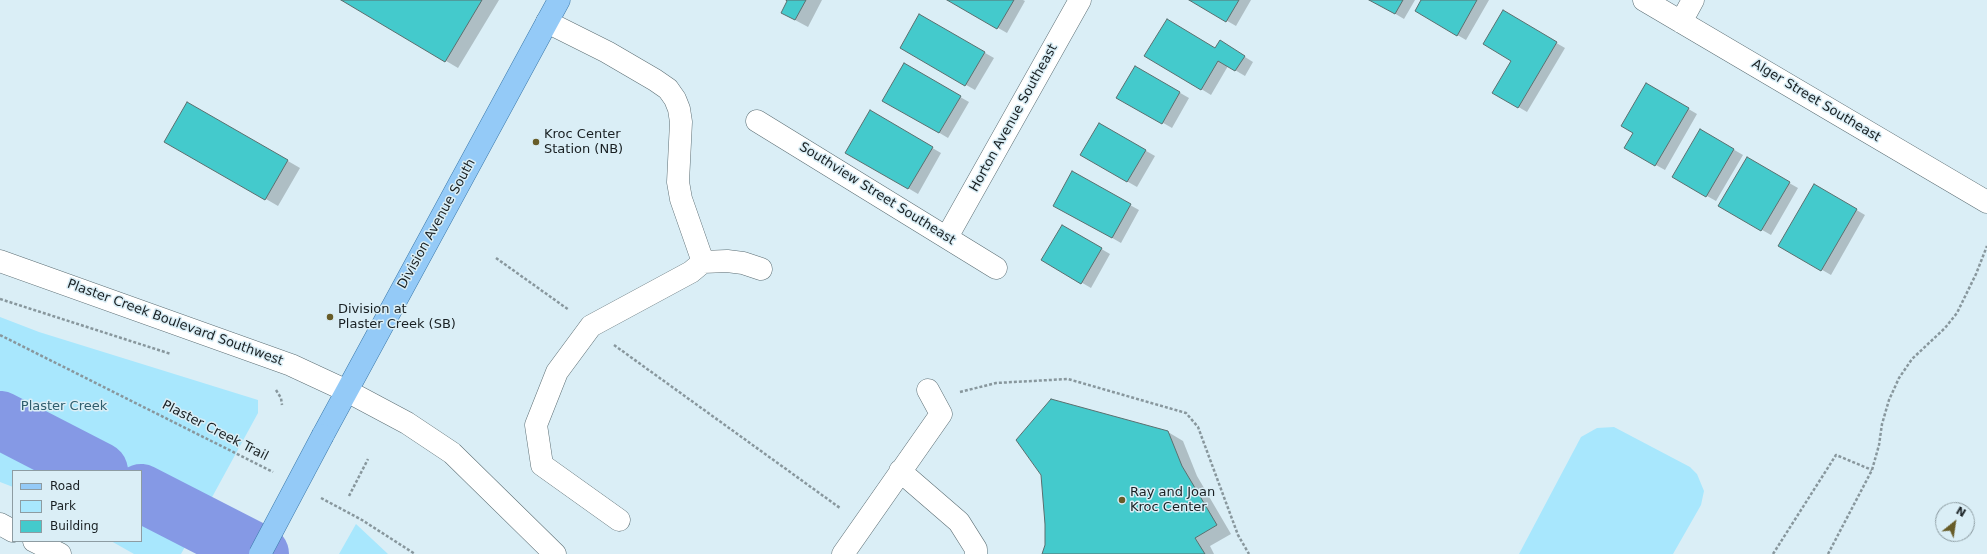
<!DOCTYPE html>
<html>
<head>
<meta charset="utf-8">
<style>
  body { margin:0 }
  #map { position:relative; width:1987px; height:554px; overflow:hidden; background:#daeef6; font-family:"DejaVu Sans",sans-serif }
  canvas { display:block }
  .legend { position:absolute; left:12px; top:470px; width:130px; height:72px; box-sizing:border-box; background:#daeef6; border:1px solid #8d9ca2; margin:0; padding:5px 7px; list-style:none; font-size:12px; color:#192023 }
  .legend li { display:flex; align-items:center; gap:8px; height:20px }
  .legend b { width:20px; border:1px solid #8d9ca2 }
  .north { position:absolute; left:1935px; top:502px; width:40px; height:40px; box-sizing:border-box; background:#daeef6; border:1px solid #8d9ca2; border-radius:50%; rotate:30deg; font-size:11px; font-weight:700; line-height:16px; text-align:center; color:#192023 }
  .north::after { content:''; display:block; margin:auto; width:14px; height:18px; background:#675c28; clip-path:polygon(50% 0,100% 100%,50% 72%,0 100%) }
</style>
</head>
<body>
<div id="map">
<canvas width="1987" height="554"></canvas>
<ul class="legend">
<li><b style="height:5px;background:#94caf7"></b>Road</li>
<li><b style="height:11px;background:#a8e7fd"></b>Park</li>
<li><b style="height:11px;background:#44cacc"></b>Building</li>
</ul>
<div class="north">N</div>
</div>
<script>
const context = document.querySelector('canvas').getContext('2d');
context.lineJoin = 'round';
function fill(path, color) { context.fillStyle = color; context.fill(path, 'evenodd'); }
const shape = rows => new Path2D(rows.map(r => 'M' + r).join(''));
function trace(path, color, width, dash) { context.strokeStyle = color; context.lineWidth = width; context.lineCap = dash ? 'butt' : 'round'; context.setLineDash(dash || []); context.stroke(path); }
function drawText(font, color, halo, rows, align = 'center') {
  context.font = font + ' "DejaVu Sans",sans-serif'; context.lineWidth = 3; context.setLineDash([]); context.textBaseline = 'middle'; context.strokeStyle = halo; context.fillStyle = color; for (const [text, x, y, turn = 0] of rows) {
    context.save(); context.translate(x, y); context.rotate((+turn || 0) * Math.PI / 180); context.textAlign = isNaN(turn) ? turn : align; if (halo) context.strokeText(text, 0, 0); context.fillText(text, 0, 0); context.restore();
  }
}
const green = shape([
  [0,317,39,332,258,400,258,413,181,554,134,554,111,541,141,541,141,471,13,471,13,487,0,482],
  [1614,427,1690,467,1697,474,1704,491,1701,505,1673,554,1519,554,1581,437,1597,428],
  [356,524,388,554,339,554]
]);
const shadow = shape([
  [343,0,499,0,458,68],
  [787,0,822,0,808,27,782,13,788,1],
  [949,0,1023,0,1025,1,1007,33],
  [1191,0,1251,0,1236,26],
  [1372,0,1415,0,1404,19],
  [1423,0,1489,0,1466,40,1416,11],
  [1503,12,1565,48,1527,112,1493,92,1512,61],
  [920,16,994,58,975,90,901,48],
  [1229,47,1253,62,1245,76,1228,66,1211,95,1146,55],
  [904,65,969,102,948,138,884,100],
  [1135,67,1189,98,1172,128,1118,97],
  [1646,84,1697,114,1665,170,1625,148,1634,133],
  [188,103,300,168,278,206,166,141],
  [870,112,941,153,918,194,847,152],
  [1099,124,1155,156,1137,187,1081,155],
  [1700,130,1743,155,1716,201,1673,177],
  [1747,159,1798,188,1771,235,1720,206],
  [1072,173,1139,210,1121,243,1055,205],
  [1814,185,1865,215,1831,275,1779,245],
  [1062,226,1110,254,1091,288,1043,260],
  [1168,432,1183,441,1197,476,1231,534,1210,546,1214,554,1043,554,1046,545,1042,475]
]);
const river = shape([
  [0,420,99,471],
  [141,493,260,554]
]);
const building = shape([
  [341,0,482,0,445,62,341,0],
  [786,0,806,0,795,20,781,13,787,1,786,0],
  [947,0,1014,0,997,29,947,0],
  [1189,0,1239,0,1226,22,1189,0],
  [1369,0,1403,0,1395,14,1369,0],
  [1421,0,1477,0,1457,36,1415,11,1421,0],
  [1503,10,1557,42,1518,108,1492,93,1511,61,1483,44,1503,10],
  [919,14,985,52,965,86,900,48,919,14],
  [1167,19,1215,48,1220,40,1245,56,1235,71,1218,61,1201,90,1144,56,1167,19],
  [904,63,961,96,939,133,882,101,904,63],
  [1135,66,1180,92,1162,124,1116,98,1135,66],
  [1646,83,1689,108,1655,166,1624,148,1633,133,1621,126,1646,83],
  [187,102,288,160,265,200,164,142,187,102],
  [870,110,933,147,908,189,845,153,870,110],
  [1099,123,1146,150,1127,182,1080,155,1099,123],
  [1700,129,1734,149,1706,197,1672,177,1700,129],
  [1747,157,1790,182,1761,231,1718,206,1747,157],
  [1072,171,1131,204,1112,238,1053,206,1072,171],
  [1814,184,1857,209,1821,271,1778,246,1814,184],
  [1062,225,1102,248,1081,284,1041,260,1062,225],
  [1051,399,1168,431,1182,466,1217,525,1195,538,1205,554,1042,554,1045,545,1045,524,1041,475,1016,440,1051,399]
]);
const path = shape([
  [496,258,569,310],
  [0,299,171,354],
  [0,335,273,472],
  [614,345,840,508],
  [276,390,281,398,282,405],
  [960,392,996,383,1068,379,1186,413,1198,427,1238,535,1249,554],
  [349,496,368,459],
  [321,498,362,520,415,554],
  [1773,554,1836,455,1872,470],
  [1828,554,1872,470,1879,445,1882,424,1889,400,1899,378,1912,359,1945,328,1957,313,1976,274,1987,246]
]);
const minor = shape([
  [1644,0,1987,202],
  [547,22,607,52,655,80,668,89,675,99,679,109,681,122,678,182,681,199,703,262],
  [1681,22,1693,0],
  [757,121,996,268],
  [947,237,1080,0],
  [0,261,291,365,347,391,407,423,452,453,555,554],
  [900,471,959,522,976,549,976,554],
  [619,520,542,465,536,425,557,372,591,326,691,272,703,262,727,261,743,263,761,269],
  [0,524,13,531],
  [34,541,60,554],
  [843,554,941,414,928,390]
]);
const major = shape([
  [323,435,559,0]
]);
const majorBridge = shape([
  [260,554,323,435]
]);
const markers = [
  [536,142,4,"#675c28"],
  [330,317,4,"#675c28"],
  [1122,500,4,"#675c28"]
];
const streetNames = [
  ["Alger Street Southeast",1816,101,31],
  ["Horton Avenue Southeast",1014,118,-61],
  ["Southview Street Southeast",877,194,32],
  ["Division Avenue South",437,224,-61],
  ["Plaster Creek Boulevard Southwest",175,323,20],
  ["Plaster Creek Trail",215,431,27]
];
const poiNames = [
  ["Kroc Center",544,135],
  ["Station (NB)",544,150],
  ["Division at",338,310],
  ["Plaster Creek (SB)",338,325],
  ["Ray and Joan",1130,493],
  ["Kroc Center",1130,508]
];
const parkNames = [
  ["Plaster Creek",64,407]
];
fill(green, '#a8e7fd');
fill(shadow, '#0003');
trace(river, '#8599e5', 58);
fill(building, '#44cacc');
trace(building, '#5b6f6f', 1);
trace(minor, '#5c6e74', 23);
trace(major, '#3a78aa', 23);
trace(path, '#88979d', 2.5, [3, 2]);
trace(minor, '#fff', 22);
trace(major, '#94caf7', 22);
trace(majorBridge, '#3a78aa', 23, []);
trace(majorBridge, '#94caf7', 22);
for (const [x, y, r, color] of markers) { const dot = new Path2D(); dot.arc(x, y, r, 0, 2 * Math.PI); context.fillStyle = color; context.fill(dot); trace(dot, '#daeef6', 1.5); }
drawText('13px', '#192023', '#daeef6', streetNames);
drawText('13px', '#192023', '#daeef6', poiNames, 'left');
drawText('13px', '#2e5d6d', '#daeef6', parkNames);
</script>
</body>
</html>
